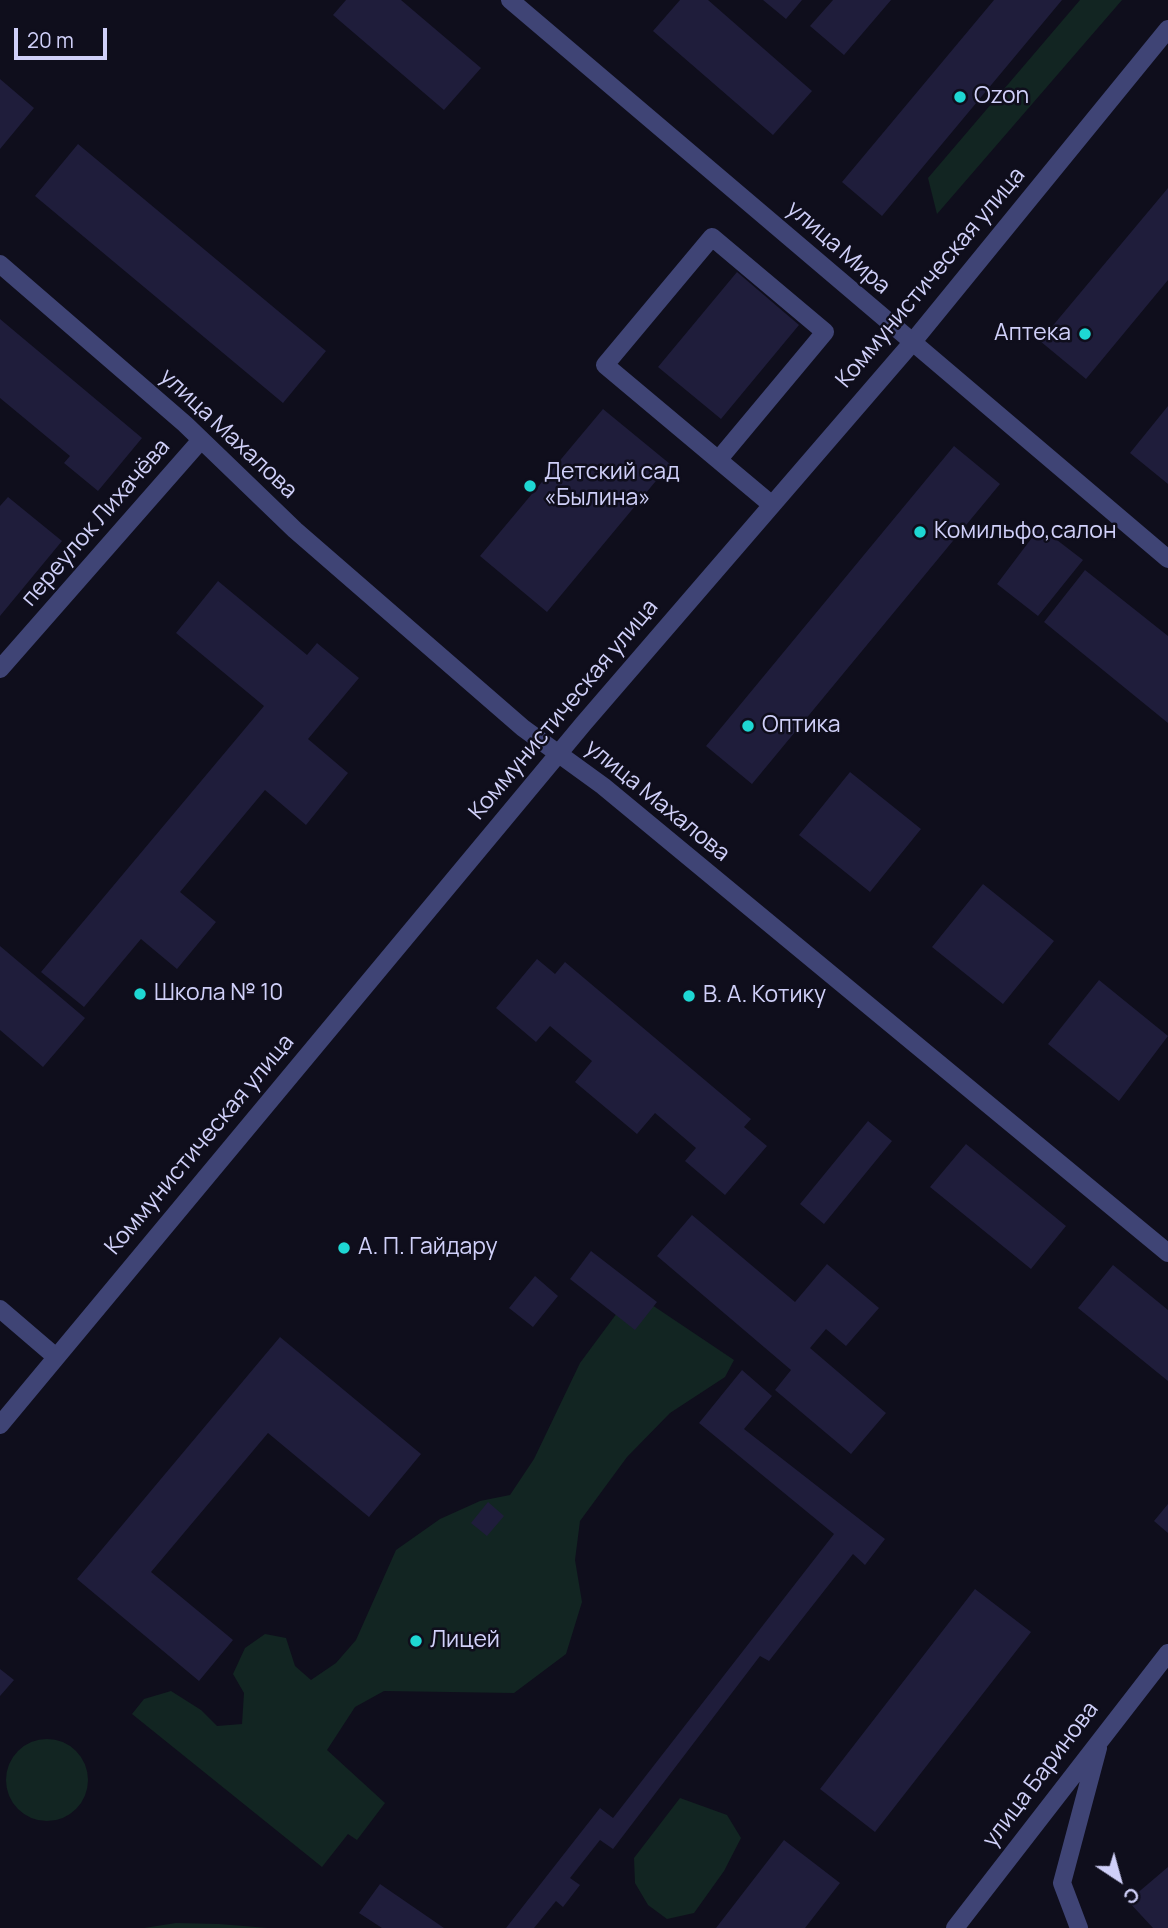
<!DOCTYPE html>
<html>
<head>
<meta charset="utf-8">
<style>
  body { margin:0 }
  #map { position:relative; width:1168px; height:1928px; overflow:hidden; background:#0f0e1c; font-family:Manrope,sans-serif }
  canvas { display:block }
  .north { position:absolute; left:1084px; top:1844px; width:70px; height:70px; -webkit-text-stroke:5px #0f0e1c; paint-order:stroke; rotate:144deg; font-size:19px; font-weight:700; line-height:28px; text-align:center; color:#d0d0f9 }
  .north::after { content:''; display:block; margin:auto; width:24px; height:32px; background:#d0d0f9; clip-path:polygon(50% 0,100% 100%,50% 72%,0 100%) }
  .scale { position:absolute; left:14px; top:28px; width:93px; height:32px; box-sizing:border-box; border:4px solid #d0d0f9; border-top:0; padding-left:9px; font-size:21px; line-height:24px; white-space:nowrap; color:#d0d0f9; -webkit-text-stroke:5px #0f0e1c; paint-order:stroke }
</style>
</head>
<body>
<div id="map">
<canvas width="1168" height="1928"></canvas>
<div class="north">С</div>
<div class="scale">20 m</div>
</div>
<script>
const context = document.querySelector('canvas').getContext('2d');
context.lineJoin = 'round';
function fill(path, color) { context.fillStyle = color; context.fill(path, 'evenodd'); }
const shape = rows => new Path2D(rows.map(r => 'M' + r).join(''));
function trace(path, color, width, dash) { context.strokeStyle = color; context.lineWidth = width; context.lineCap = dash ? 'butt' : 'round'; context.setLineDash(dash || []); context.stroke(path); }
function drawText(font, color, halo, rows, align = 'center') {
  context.font = font + ' Manrope,sans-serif'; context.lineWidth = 5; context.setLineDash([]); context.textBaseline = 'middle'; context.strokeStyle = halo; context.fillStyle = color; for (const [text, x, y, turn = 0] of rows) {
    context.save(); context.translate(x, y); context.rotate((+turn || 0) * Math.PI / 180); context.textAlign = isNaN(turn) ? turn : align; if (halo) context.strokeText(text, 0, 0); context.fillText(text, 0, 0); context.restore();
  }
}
const green = shape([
  [1080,0,1122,0,937,214,928,178],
  [652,1305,734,1360,725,1377,670,1413,627,1457,580,1521,575,1560,582,1602,566,1654,514,1693,384,1691,355,1707,327,1750,385,1803,357,1840,348,1834,322,1867,132,1714,144,1699,171,1691,201,1710,217,1726,242,1724,244,1693,233,1674,245,1648,265,1634,286,1638,295,1666,311,1680,336,1663,356,1640,396,1550,440,1519,480,1501,510,1495,534,1459,580,1363,620,1309],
  '6 1780a41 41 0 1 1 82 0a41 41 0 1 1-82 0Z',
  [680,1798,727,1815,741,1838,724,1871,694,1913,667,1919,648,1905,635,1883,634,1858],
  [176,1923,219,1924,268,1928,144,1928]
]);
const building = shape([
  [346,0,401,0,481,68,444,110,333,15],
  [680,0,708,0,812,91,773,135,653,31],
  [763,0,802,0,786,19],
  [833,0,891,0,844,55,810,26],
  [994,0,1062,0,882,216,842,182],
  [0,79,34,108,0,149],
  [78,144,326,351,283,403,35,196],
  [1168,188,1168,280,1086,379,1040,341],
  [737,272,799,325,721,419,658,367],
  [0,319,142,438,98,491,64,463,70,456,0,398],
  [1168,406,1168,484,1130,453],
  [603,409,670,464,547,612,480,556],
  [954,446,1000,484,752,784,706,746],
  [8,497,62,541,0,616,0,506],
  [1040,527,1083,560,1038,616,997,584],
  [1085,570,1168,636,1168,723,1044,622],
  [218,581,307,655,317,643,359,678,308,739,348,773,306,825,265,790,180,892,216,922,177,969,141,939,84,1007,41,972,264,706,176,633],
  [850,772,921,829,870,892,799,835],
  [983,884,1054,941,1003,1004,932,947],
  [0,946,85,1018,43,1067,0,1030],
  [537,959,555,974,565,962,751,1119,744,1127,767,1146,725,1195,685,1161,696,1148,655,1113,637,1134,575,1082,592,1061,550,1026,536,1042,496,1008],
  [1099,980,1168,1036,1119,1101,1048,1044],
  [868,1121,892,1141,824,1224,800,1204],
  [966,1144,1066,1226,1031,1269,930,1187],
  [692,1215,795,1302,827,1264,879,1308,846,1346,826,1329,810,1348,886,1413,851,1454,775,1390,791,1370,657,1256],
  [591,1251,657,1302,635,1330,570,1279],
  [1113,1265,1168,1310,1168,1381,1078,1308],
  [535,1276,558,1296,533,1327,509,1308],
  [280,1337,421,1454,369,1517,268,1433,151,1572,233,1640,199,1681,77,1579],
  [742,1370,772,1396,744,1429,885,1539,865,1565,853,1554,769,1661,760,1656,613,1849,600,1840,570,1878,580,1885,563,1907,556,1901,534,1928,506,1928,600,1808,613,1818,834,1534,699,1423],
  [488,1502,504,1516,487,1536,471,1523],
  [1168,1504,1168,1533,1154,1521],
  [975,1589,1031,1632,875,1832,820,1789],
  [0,1669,14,1680,0,1696],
  [784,1840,840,1883,805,1928,716,1928],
  [1168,1867,1168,1928,1153,1928,1128,1901],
  [380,1884,444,1928,382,1928,359,1913]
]);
const minor = shape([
  [510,0,1168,559],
  [0,264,185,424,295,530,523,728,603,786,1168,1253],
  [719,459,825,332,712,237,605,365,772,505],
  [0,669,201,440],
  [0,1309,56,1357],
  [0,1425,584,723,911,344,1168,29],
  [955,1928,1168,1653],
  [1079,1928,1062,1883,1098,1748]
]);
const markers = [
  [960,97,7,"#1ed7d3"],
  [1085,334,7,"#1ed7d3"],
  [530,486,7,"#1ed7d3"],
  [920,532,7,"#1ed7d3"],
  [748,726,7,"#1ed7d3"],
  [140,994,7,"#1ed7d3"],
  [689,996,7,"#1ed7d3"],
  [344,1248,7,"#1ed7d3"],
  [416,1641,7,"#1ed7d3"]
];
const poiNames = [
  ["Ozon",974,97],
  ["Аптека",1071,334,"right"],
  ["Детский сад",544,473],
  ["«Былина»",544,499],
  ["Комильфо,салон",934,532],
  ["Оптика",762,726],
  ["Школа № 10",154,994],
  ["В. А. Котику",703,996],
  ["А. П. Гайдару",358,1248],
  ["Лицей",430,1641]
];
const streetNames = [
  ["улица Мира",838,248,41],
  ["Коммунистическая улица",931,278,-50],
  ["улица Махалова",228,434,43],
  ["переулок Лихачёва",96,523,-49],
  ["Коммунистическая улица",564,710,-50],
  ["улица Махалова",657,801,39],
  ["Коммунистическая улица",200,1145,-50],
  ["улица Баринова",1041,1775,-53]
];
fill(green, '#122522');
fill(building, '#1f1d3b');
trace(minor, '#3f4475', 18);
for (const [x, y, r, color] of markers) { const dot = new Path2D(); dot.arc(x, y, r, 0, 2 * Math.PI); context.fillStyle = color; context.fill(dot); trace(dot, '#0f0e1c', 2.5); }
drawText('23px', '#d0d0f9', '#0f0e1c', poiNames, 'left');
drawText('23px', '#d0d0f9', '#0f0e1c', streetNames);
</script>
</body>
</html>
